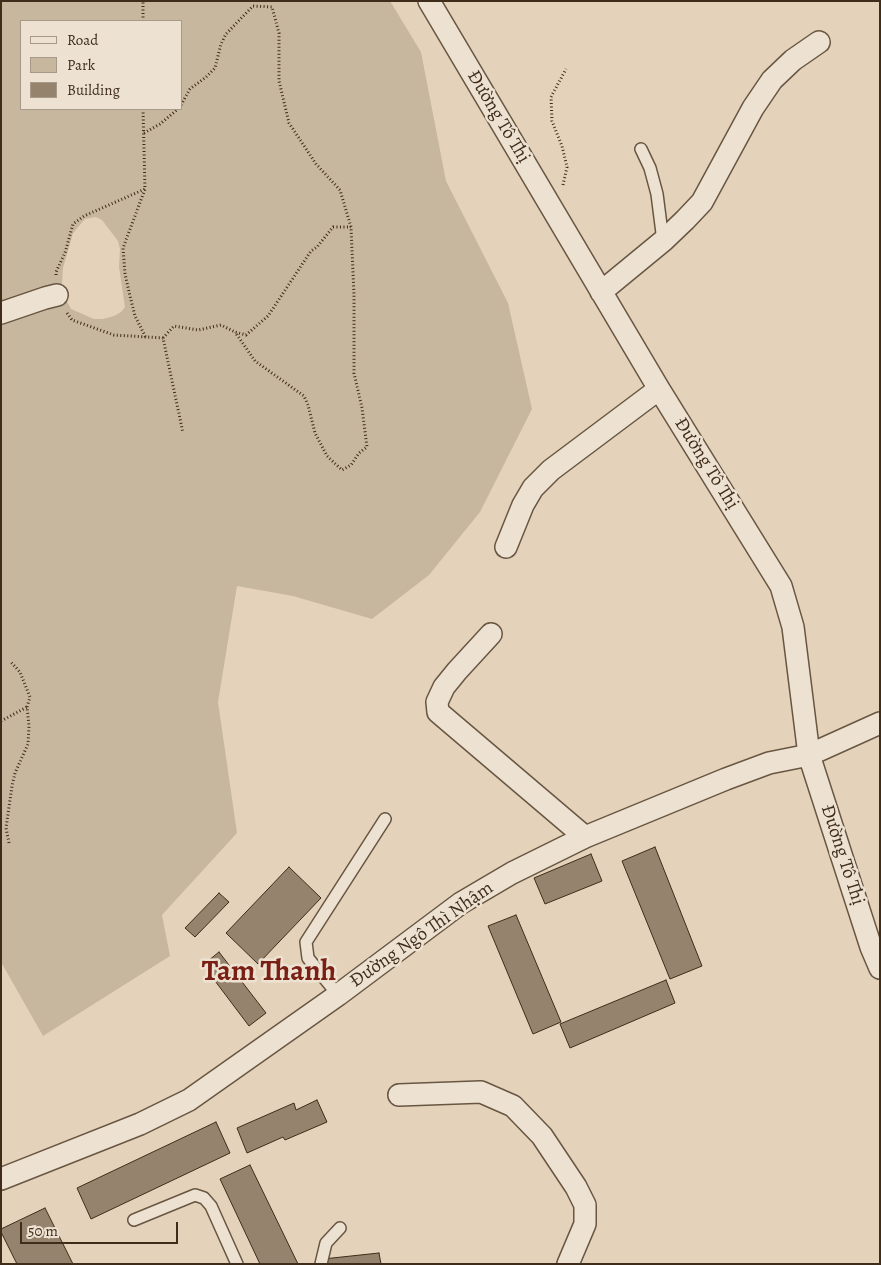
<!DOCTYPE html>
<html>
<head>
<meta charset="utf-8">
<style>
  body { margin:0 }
  #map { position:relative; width:881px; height:1265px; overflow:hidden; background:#e4d3ba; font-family:Alegreya,serif }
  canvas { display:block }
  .frame { position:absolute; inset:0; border:2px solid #3f2c1a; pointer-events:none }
  .legend { position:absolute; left:20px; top:20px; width:162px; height:90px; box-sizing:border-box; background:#ede2d2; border:1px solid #a79988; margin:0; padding:6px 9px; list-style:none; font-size:15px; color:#3f2c1a }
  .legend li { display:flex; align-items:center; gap:10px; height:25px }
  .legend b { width:25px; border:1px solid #a79988 }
  .scale { position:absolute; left:20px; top:1222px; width:158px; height:22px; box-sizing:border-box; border:2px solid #3f2c1a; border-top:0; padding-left:6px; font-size:15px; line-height:18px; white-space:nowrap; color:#3f2c1a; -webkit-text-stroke:4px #ede2d2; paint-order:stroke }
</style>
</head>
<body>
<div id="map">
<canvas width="881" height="1265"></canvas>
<div class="frame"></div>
<ul class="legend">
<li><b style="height:6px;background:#ede2d2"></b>Road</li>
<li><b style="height:14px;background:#c8b79f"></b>Park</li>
<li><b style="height:14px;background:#95836d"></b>Building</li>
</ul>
<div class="scale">50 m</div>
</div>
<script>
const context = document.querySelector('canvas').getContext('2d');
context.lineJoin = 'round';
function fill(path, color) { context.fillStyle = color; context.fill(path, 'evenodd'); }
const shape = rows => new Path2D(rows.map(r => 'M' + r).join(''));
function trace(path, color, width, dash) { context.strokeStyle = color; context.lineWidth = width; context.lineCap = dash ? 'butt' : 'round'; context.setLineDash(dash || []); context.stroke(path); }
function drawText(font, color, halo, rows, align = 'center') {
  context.font = font + ' Alegreya,serif'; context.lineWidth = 5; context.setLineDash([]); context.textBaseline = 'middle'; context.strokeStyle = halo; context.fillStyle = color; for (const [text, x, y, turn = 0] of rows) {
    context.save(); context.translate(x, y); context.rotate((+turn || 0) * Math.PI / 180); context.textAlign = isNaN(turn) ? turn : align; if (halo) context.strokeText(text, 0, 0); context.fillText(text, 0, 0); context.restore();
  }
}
const green = shape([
  [1,1,390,1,421,52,446,181,508,303,532,409,480,512,429,575,372,619,293,596,237,586,218,702,237,833,162,915,170,956,43,1036,1,962],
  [21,21,181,21,181,109,21,109],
  [96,217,102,220,118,241,120,249,119,267,125,307,121,312,114,316,103,319,94,319,71,309,63,294,62,284,63,268,73,233,85,219]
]);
const building = shape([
  [655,847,702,966,670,979,622,861,655,847],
  [591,854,602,881,545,904,534,878,591,854],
  [289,867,321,898,258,964,226,933,289,867],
  [219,893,229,902,195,937,185,928,219,893],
  [516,915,561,1022,533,1034,488,926,516,915],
  [219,952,266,1013,249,1026,203,965,219,952],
  [666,980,675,1003,570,1048,560,1024,666,980],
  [317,1100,327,1122,285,1140,283,1137,247,1153,237,1128,294,1103,296,1110,317,1100],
  [216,1122,230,1153,91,1219,77,1188,216,1122],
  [250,1165,298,1264,260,1264,220,1179,250,1165],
  [45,1208,73,1264,17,1264,1,1232,1,1229,45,1208],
  [379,1253,381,1264,323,1264,323,1259,379,1253]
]);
const path = shape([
  [143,21,143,1],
  [181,105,190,89,206,77,215,68,221,44,226,34,253,6,272,7,279,33,279,81,289,123,316,164,340,190,351,227,354,295,354,373,362,408,367,447,359,453,351,465,342,470,327,456,315,433,308,405,304,396,255,361,235,332],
  [143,109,145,189,123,248,125,274,130,296,135,316,146,338],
  [144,133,160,124,178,109],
  [563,185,567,167,562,146,552,121,551,97,566,69],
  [56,275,56,272,65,253,73,224,84,216,145,189],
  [67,313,72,320,114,335,163,338,183,433],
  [163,338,174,326,198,330,221,325,235,332,246,335,268,316,311,251,317,247,333,227,351,227],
  [1,721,27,707],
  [9,843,6,828,12,786,15,773,28,744,29,726,27,707,30,697,20,672,10,661]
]);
const service = shape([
  [641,149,650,168,657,194,663,241],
  [338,995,308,958,306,942,385,819],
  [134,1220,195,1195,204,1198,211,1206,237,1264],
  [321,1264,326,1243,340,1228]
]);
const minor = shape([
  [429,1,659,389,781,586,793,627,809,755,871,947,880,968],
  [601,292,663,241,685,220,702,202,753,108,772,80,793,60,819,42],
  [1,313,45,298,57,295],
  [506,547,523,505,533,488,551,470,659,389],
  [491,634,457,671,444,687,437,702,438,712,585,837],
  [399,1095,481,1092,513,1106,542,1136,576,1187,585,1205,585,1224,568,1264],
  [1,1179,140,1124,189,1100,338,995,461,903,512,873,585,837,726,779,769,763,809,755,880,723]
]);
const streetNames = [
  ["Đường Tô Thị",498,117,59],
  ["Đường Tô Thị",706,464,58],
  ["Đường Tô Thị",842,855,72],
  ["Đường Ngô Thì Nhậm",422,935,-35]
];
const townNames = [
  ["Tam Thanh",269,973]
];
fill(green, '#c8b79f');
fill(building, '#95836d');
trace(building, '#3f2c1a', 1);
trace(service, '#685642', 14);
trace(minor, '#685642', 24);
trace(path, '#3f2c1a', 3, [1, 2.5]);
trace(service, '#ede2d2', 11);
trace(minor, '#ede2d2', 21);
drawText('19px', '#3f2c1a', '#ede2d2', streetNames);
drawText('bold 29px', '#7a1f14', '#ede2d2', townNames);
</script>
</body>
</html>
